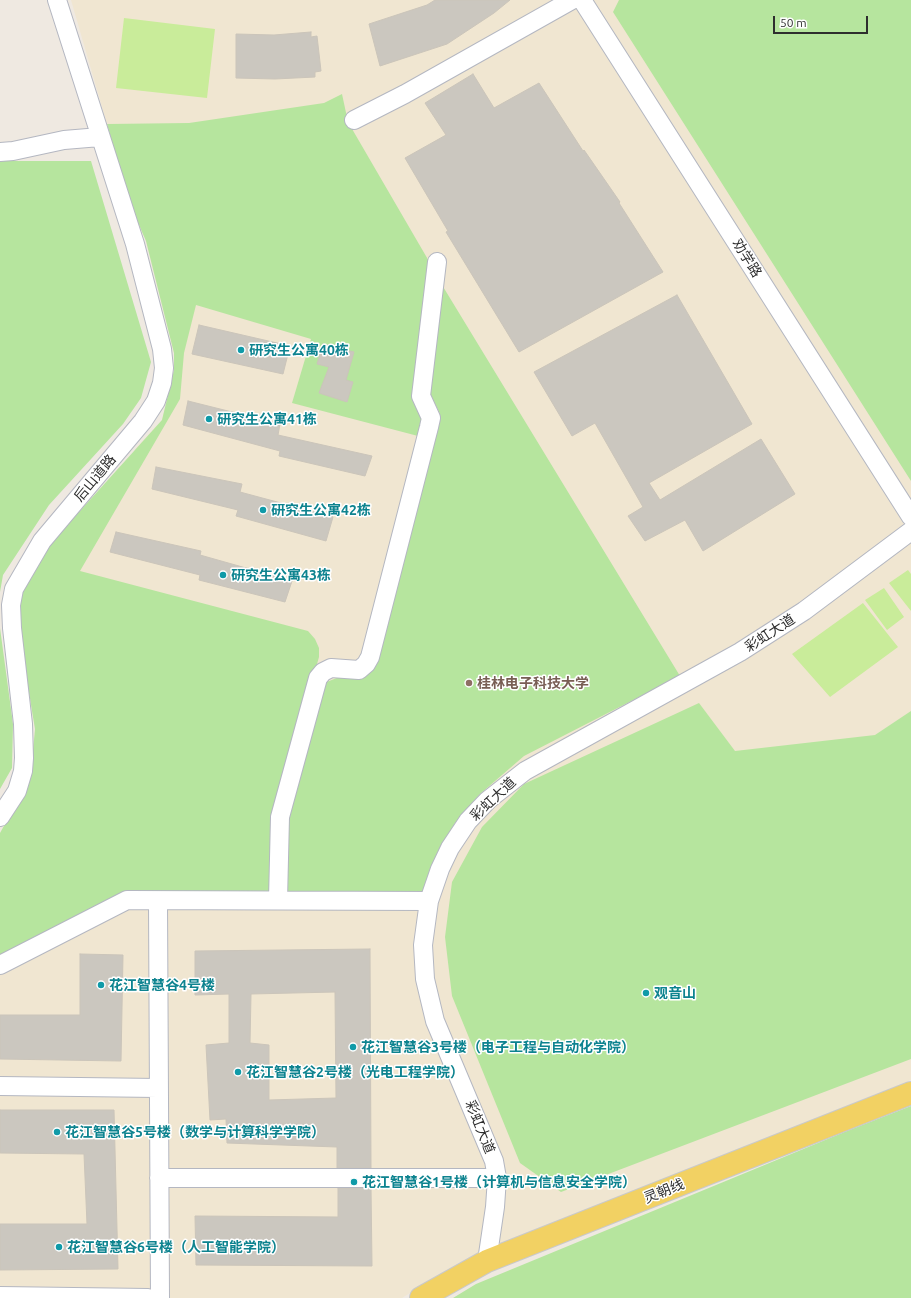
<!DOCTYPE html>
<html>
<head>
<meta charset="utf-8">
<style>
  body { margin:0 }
  #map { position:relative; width:911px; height:1298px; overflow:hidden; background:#efe9e1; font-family:Ubuntu,sans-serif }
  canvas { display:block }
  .scale { position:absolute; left:773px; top:16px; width:95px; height:18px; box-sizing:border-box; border:2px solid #2e2e2e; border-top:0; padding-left:5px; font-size:12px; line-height:14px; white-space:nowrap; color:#2e2e2e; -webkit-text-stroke:3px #fff; paint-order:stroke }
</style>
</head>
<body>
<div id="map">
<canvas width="911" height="1298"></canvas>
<div class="scale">50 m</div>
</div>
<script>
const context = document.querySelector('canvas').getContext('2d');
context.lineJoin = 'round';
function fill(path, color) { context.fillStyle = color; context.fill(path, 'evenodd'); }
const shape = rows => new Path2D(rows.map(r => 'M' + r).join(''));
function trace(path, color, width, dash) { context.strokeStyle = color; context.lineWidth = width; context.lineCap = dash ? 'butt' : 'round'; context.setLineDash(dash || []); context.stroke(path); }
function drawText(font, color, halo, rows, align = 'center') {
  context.font = font + ' Ubuntu,"Noto Sans SC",sans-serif'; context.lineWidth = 3; context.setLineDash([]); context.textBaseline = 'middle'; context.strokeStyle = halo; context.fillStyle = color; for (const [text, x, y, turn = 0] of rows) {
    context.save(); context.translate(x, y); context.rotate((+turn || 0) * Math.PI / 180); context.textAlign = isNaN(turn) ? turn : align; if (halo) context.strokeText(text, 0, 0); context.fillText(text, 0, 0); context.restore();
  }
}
const education = shape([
  [71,0,911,0,911,1080,535,1232,432,1279,402,1298,0,1298,0,833,25,788,32,762,35,729,20,638,136,448,162,420,174,370,174,353,146,241,130,204]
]);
const green = shape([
  [619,0,911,0,911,481,613,12],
  [342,94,348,122,430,263,423,420,418,436,292,403,311,339,196,305,184,353,180,399,80,571,308,631,315,639,319,648,319,657,274,816,269,893,125,893,0,957,0,833,25,788,32,762,35,729,20,638,19,605,28,575,51,543,162,420,174,370,174,353,146,241,130,204,107,124,189,123,324,103],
  [0,161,91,161,151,362,141,398,123,424,49,505,3,575,0,592],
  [442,285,680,676,524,756,480,794,455,823,440,853,426,892,285,893,287,820,324,683,375,663,440,414,430,393],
  [0,628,13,724,12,768,0,789],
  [699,703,735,751,875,735,911,711,911,1059,561,1192,520,1163,452,996,445,937,452,882,482,827,524,784],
  [911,1106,911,1298,453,1298,476,1284,847,1131]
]);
const pitch = shape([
  [124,18,215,29,207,98,116,88],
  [908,570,911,574,911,611,889,583],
  [884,588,904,617,887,630,865,600],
  [863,603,898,647,830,697,792,654]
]);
const building = shape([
  [435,0,510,0,494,13,447,44,380,66,369,24,427,5,435,0],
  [311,32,311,37,317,36,321,71,315,72,315,77,275,79,236,78,236,34,274,35,311,32],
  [473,74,494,108,539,83,583,151,584,150,620,202,619,203,663,272,519,352,446,232,448,231,405,158,446,135,425,103,473,74],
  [677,295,752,424,649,483,660,500,761,439,795,494,703,551,685,520,645,541,628,516,643,507,595,423,572,436,534,372,677,295],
  [199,325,290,346,283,374,192,354,199,325],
  [323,344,354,352,346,380,353,382,347,402,319,393,329,367,317,364,323,344],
  [188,401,280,424,278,435,372,456,365,476,279,456,280,451,183,425,188,401],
  [156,467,242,484,240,492,333,517,326,541,236,516,238,510,152,489,156,467],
  [116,532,201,551,200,555,292,581,285,602,199,580,200,575,110,552,116,532],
  [370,949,371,1168,337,1168,337,1147,227,1143,226,1119,210,1120,206,1045,229,1043,229,994,195,995,195,951,370,949],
  [335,992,336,1098,269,1100,269,1045,250,1043,251,994,335,992],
  [80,954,123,955,121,1061,0,1059,0,1015,80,1015,80,954],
  [0,1110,114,1110,118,1269,0,1270,0,1224,87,1224,84,1154,0,1153,0,1110],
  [338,1188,371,1188,372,1266,196,1265,195,1216,338,1217,338,1188]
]);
const minor = shape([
  [582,0,911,517],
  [354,120,405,94,572,0],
  [0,152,13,151,64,140,100,137],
  [0,817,17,791,23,771,24,758,23,724,12,628,11,605,14,589,42,541,143,421,156,401,162,383,164,368,162,349,135,244,57,0],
  [278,900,280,817,318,678,323,672,331,668,359,670,366,664,370,657,429,427,431,418,421,396,437,262],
  [158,901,160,1298],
  [0,965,127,900,429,901],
  [0,1086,158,1088],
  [159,1178,497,1178],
  [487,1261,495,1207,497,1178,494,1161,435,1021,425,979,423,945,429,901,440,869,450,848,468,821,488,800,525,771,740,652,804,611,911,531],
  [0,1296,148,1298]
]);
const major = shape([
  [421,1298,487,1261,911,1093]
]);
const markers = [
  [241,350,4,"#0f9aa8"],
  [209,419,4,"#0f9aa8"],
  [263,510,4,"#0f9aa8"],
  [223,575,4,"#0f9aa8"],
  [469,683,4,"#8d6e63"],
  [101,985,4,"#0f9aa8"],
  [646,993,4,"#0f9aa8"],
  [353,1047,4,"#0f9aa8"],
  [238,1072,4,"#0f9aa8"],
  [57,1132,4,"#0f9aa8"],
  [354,1182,4,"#0f9aa8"],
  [59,1247,4,"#0f9aa8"]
];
const streetNames = [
  ["劝学路",747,258,58],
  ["后山道路",95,478,-50],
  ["彩虹大道",770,633,-33],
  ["彩虹大道",493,799,-43],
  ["彩虹大道",480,1127,68],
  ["灵朝线",664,1191,-22]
];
const cultureNames = [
  ["研究生公寓40栋",249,350],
  ["研究生公寓41栋",217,419],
  ["研究生公寓42栋",271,510],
  ["研究生公寓43栋",231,575],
  ["花江智慧谷4号楼",109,985],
  ["观音山",654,993],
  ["花江智慧谷3号楼（电子工程与自动化学院）",361,1047],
  ["花江智慧谷2号楼（光电工程学院）",246,1072],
  ["花江智慧谷5号楼（数学与计算科学学院）",65,1132],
  ["花江智慧谷1号楼（计算机与信息安全学院）",362,1182],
  ["花江智慧谷6号楼（人工智能学院）",67,1247]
];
const educationNames = [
  ["桂林电子科技大学",477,683]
];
fill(education, '#f0e6d1');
fill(green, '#b6e59e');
fill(pitch, '#c9ec9a');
fill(building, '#cbc7bf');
trace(building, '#cbc5ba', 1);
trace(minor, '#b4b7c1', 20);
trace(major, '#c9c9c9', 24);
trace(minor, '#fff', 18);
trace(major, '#f2d163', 22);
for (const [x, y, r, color] of markers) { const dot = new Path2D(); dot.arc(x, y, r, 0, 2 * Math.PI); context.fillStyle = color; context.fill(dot); trace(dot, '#fff', 1.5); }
drawText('14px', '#2e2e2e', '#fff', streetNames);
drawText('bold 14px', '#0d838f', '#fff', cultureNames, 'left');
drawText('bold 14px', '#785e54', '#fff', educationNames, 'left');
</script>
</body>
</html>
